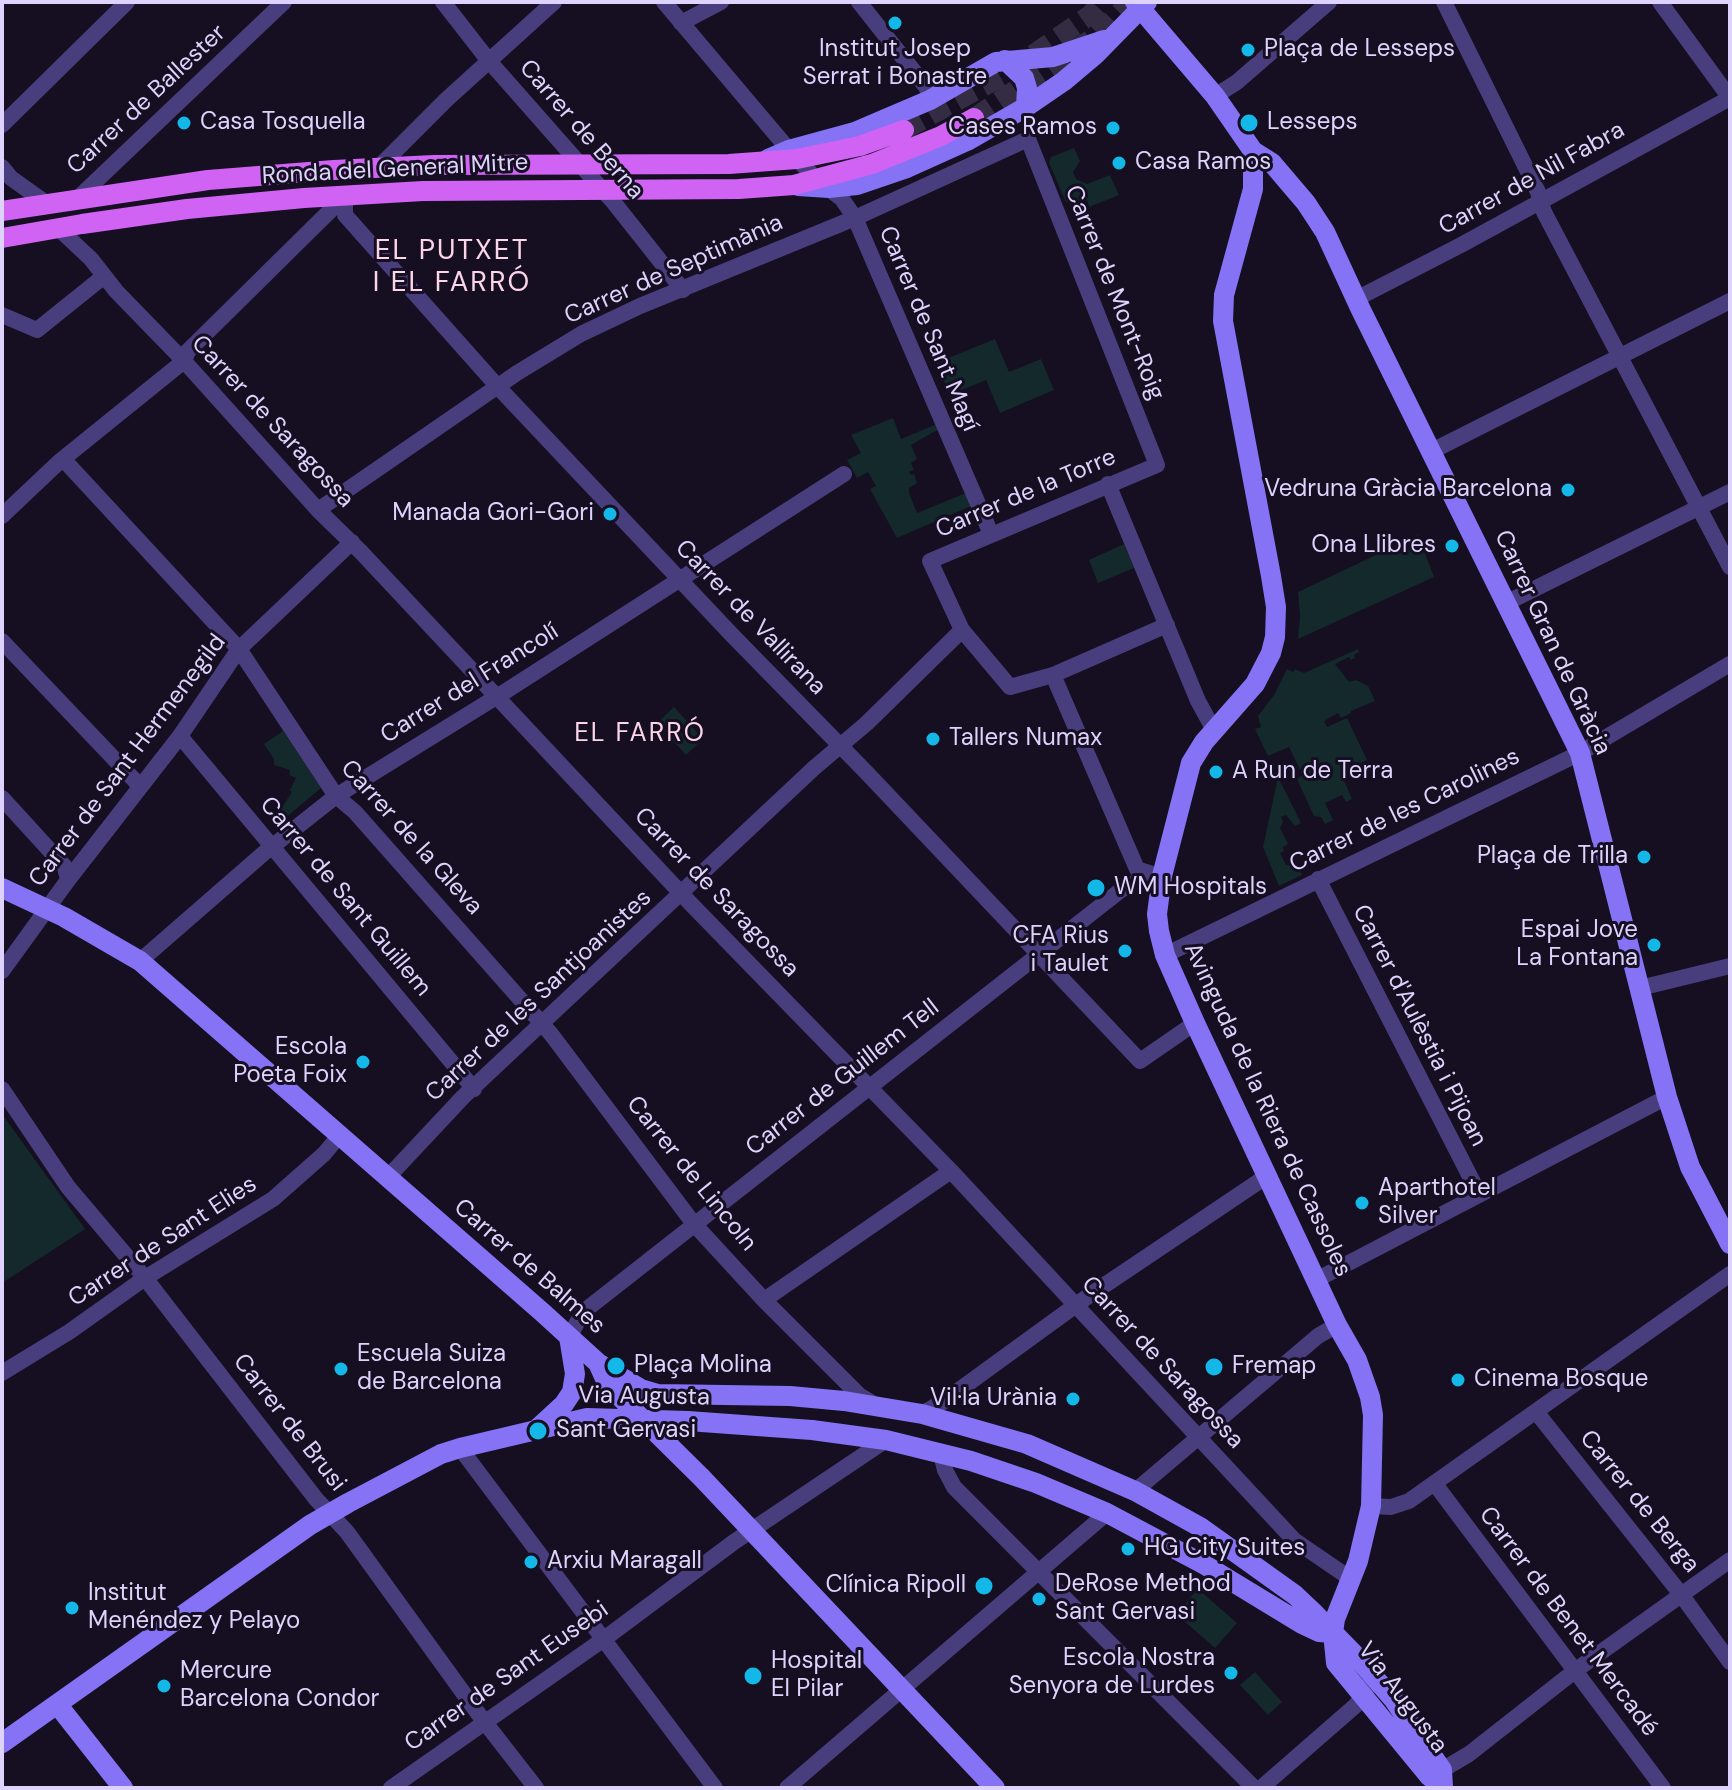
<!DOCTYPE html>
<html>
<head>
<meta charset="utf-8">
<style>
  body { margin:0 }
  #map { position:relative; width:1732px; height:1790px; overflow:hidden; background:#150f21; font-family:"DM Sans",sans-serif }
  canvas { display:block }
  .frame { position:absolute; inset:0; border:4px solid #ddd3fc; pointer-events:none }
</style>
</head>
<body>
<div id="map">
<canvas width="1732" height="1790"></canvas>
<div class="frame"></div>
</div>
<script>
const context = document.querySelector('canvas').getContext('2d');
context.lineJoin = 'round';
function fill(path, color) { context.fillStyle = color; context.fill(path, 'evenodd'); }
const shape = rows => new Path2D(rows.map(r => 'M' + r).join(''));
function trace(path, color, width, dash) { context.strokeStyle = color; context.lineWidth = width; context.lineCap = dash ? 'butt' : 'round'; context.setLineDash(dash || []); context.stroke(path); }
function drawText(font, color, halo, rows, align = 'center') {
  context.font = font + ' "DM Sans",sans-serif'; context.lineWidth = 6; context.setLineDash([]); context.textBaseline = 'middle'; context.strokeStyle = halo; context.fillStyle = color; for (const [text, x, y, turn = 0] of rows) {
    context.save(); context.translate(x, y); context.rotate((+turn || 0) * Math.PI / 180); context.textAlign = isNaN(turn) ? turn : align; if (halo) context.strokeText(text, 0, 0); context.fillText(text, 0, 0); context.restore();
  }
}
const green = shape([
  [1074,148,1080,161,1073,172,1076,179,1087,184,1110,175,1119,195,1089,207,1087,200,1071,207,1068,202,1066,202,1049,163,1051,157],
  [995,339,1009,372,1041,359,1054,390,1000,413,986,380,950,395,936,363],
  [893,418,901,439,937,424,939,429,911,445,917,459,911,463,914,470,909,472,911,475,914,474,917,483,909,488,909,493,917,513,966,493,971,506,897,538,870,489,876,486,868,472,857,478,847,460,861,453,851,435],
  [1418,535,1434,577,1298,639,1300,616,1298,592],
  [1124,544,1134,568,1098,583,1089,560],
  [1358,649,1359,652,1354,655,1355,658,1351,660,1349,657,1335,664,1349,682,1356,680,1368,686,1375,701,1351,711,1351,713,1341,718,1338,713,1324,721,1327,727,1347,718,1367,760,1341,773,1352,799,1346,802,1342,795,1325,803,1333,820,1325,824,1321,817,1314,816,1297,779,1303,775,1289,747,1268,756,1255,729,1261,727,1258,716,1274,695,1287,669,1293,672,1295,669,1304,673],
  [674,707,703,739,686,755,657,723],
  [283,731,321,788,277,825,273,821,292,792,290,790,296,778,289,775,290,770,274,765,274,759,264,744],
  [1278,777,1301,823,1295,826,1286,815,1281,817,1283,822,1280,828,1288,844,1283,847,1284,851,1280,853,1286,865,1297,864,1302,875,1279,886,1263,847],
  [2,1114,85,1229,2,1283],
  [1198,1589,1237,1623,1215,1648,1176,1614],
  [1255,1672,1282,1702,1268,1715,1240,1685]
]);
const primaryTunnel = shape([
  [974,118,1096,36,1130,2],
  [904,130,1004,75,1090,15,1102,2]
]);
const street = shape([
  [443,2,489,61,615,204,683,290],
  [664,2,789,150,817,180,842,199,855,218,991,534],
  [859,2,927,88,930,100],
  [1444,2,1538,192,1544,212,1730,567],
  [1660,2,1730,98],
  [681,23,721,2],
  [1215,96,1237,82,1329,2],
  [2,125,127,2],
  [2,167,11,178,46,203],
  [378,168,446,100,554,2],
  [345,196,345,215,499,388,732,635,866,772,1140,1061,1195,1023],
  [78,198,284,2],
  [58,228,91,259,116,291,184,361,318,510,361,552,692,905,951,1171,1294,1540,1351,1579],
  [1356,299,1461,245,1730,98],
  [2,315,37,330,103,277],
  [1432,451,1730,301],
  [64,460,239,649,336,796,355,812,551,1034,694,1224,764,1300,859,1395,874,1404],
  [1108,484,1198,701,1214,730],
  [318,510,517,373,581,334,640,306,855,218,1028,139,1157,465,930,561,962,630,1010,687,1053,675,1167,625],
  [2,516,59,462,184,361,188,351,345,196],
  [1506,603,1730,492],
  [2,641,140,786],
  [1053,675,1137,869,1159,876],
  [180,736,474,1089],
  [2,798,65,867,68,880],
  [1318,879,1479,1194],
  [1165,955,1580,753,1730,664],
  [140,961,264,853,336,796,506,691,844,474],
  [2,971,68,880,180,736,239,649,352,542],
  [1640,988,1730,966],
  [2,1089,68,1187,145,1278,316,1499,347,1532,480,1716,536,1788],
  [388,1177,463,1097,814,768,867,723,962,630],
  [1316,1280,1667,1097],
  [764,1300,951,1171],
  [569,1337,583,1312,1121,890,1136,882,1162,876],
  [2,1373,69,1332,145,1278,273,1199,324,1154,339,1136],
  [1537,1413,1680,1593,1730,1662],
  [922,1414,944,1401,1087,1297,1267,1176],
  [460,1448,715,1788],
  [941,1454,945,1470,954,1487,1254,1788],
  [1435,1484,1663,1788],
  [1135,1491,1318,1336,1337,1325],
  [1371,1506,1391,1507,1409,1501,1730,1274],
  [1442,1770,1469,1754,1576,1670,1730,1560],
  [391,1788,604,1639,734,1542,886,1440],
  [787,1788,1107,1513],
  [1261,1788,1355,1706,1364,1695,1368,1685]
]);
const secondary = shape([
  [1135,2,1215,96,1253,151,1272,163,1306,203,1325,232,1361,310,1580,753,1667,1097,1690,1167,1730,1244],
  [1005,60,1024,78,1027,88,1026,107],
  [1253,151,1253,189,1224,295,1223,321,1271,576,1276,607,1275,637,1271,653,1255,684,1204,742,1191,763,1162,876,1157,914,1159,931,1165,955,1195,1023,1337,1325,1357,1360,1370,1397,1373,1415,1371,1506,1358,1561,1335,1619,1333,1633,1336,1663,1429,1776,1443,1788],
  [768,159,789,150,855,132,883,120,930,100,996,62,1053,57,1104,40],
  [798,186,829,188,857,185,907,168,967,141,1026,107,1064,81,1096,54,1147,2],
  [2,888,64,917,140,961,542,1312,598,1363,606,1381,617,1394,702,1478,995,1788],
  [598,1363,641,1389,658,1394,790,1396,844,1401,922,1414,1027,1444,1135,1491,1200,1527,1295,1595,1312,1611,1354,1654,1394,1700,1442,1770,1443,1787],
  [539,1427,564,1404,572,1392,575,1374,569,1337],
  [57,1704,123,1788],
  [2,1743,310,1525,348,1503,441,1454,460,1448,587,1418,688,1421,812,1430,886,1440,971,1461,1036,1483,1107,1513,1205,1565,1302,1624,1319,1632,1333,1633]
]);
const primary = shape([
  [2,211,208,180,334,170,434,165,729,164,797,159,860,146,904,130],
  [2,238,82,224,187,209,304,198,423,191,739,189,794,185,872,164,941,136,974,118]
]);
const markers = [
  [895,23,8,"#13b7e8"],
  [1248,50,8,"#13b7e8"],
  [184,123,8,"#13b7e8"],
  [1249,123,10,"#13b7e8"],
  [1113,128,8,"#13b7e8"],
  [1119,163,8,"#13b7e8"],
  [1568,490,8,"#13b7e8"],
  [610,514,8,"#13b7e8"],
  [1452,546,8,"#13b7e8"],
  [933,739,8,"#13b7e8"],
  [1216,772,8,"#13b7e8"],
  [1644,857,8,"#13b7e8"],
  [1096,888,10,"#13b7e8"],
  [1654,945,8,"#13b7e8"],
  [1125,951,8,"#13b7e8"],
  [363,1062,8,"#13b7e8"],
  [1362,1203,8,"#13b7e8"],
  [616,1366,10,"#13b7e8"],
  [1214,1367,10,"#13b7e8"],
  [341,1369,8,"#13b7e8"],
  [1458,1380,8,"#13b7e8"],
  [1073,1399,8,"#13b7e8"],
  [538,1431,10,"#13b7e8"],
  [1128,1549,8,"#13b7e8"],
  [531,1562,8,"#13b7e8"],
  [984,1586,10,"#13b7e8"],
  [1039,1599,8,"#13b7e8"],
  [72,1608,8,"#13b7e8"],
  [1231,1673,8,"#13b7e8"],
  [753,1676,10,"#13b7e8"],
  [164,1686,8,"#13b7e8"]
];
const poiNames = [
  ["Institut Josep",895,50,"center"],
  ["Serrat i Bonastre",895,78,"center"],
  ["Plaça de Lesseps",1264,50],
  ["Casa Tosquella",200,123],
  ["Lesseps",1267,123],
  ["Cases Ramos",1097,128,"right"],
  ["Casa Ramos",1135,163],
  ["Vedruna Gràcia Barcelona",1552,490,"right"],
  ["Manada Gori-Gori",594,514,"right"],
  ["Ona Llibres",1436,546,"right"],
  ["Tallers Numax",949,739],
  ["A Run de Terra",1232,772],
  ["Plaça de Trilla",1628,857,"right"],
  ["WM Hospitals",1114,888],
  ["Espai Jove",1638,931,"right"],
  ["La Fontana",1638,959,"right"],
  ["CFA Rius",1109,937,"right"],
  ["i Taulet",1109,965,"right"],
  ["Escola",347,1048,"right"],
  ["Poeta Foix",347,1076,"right"],
  ["Aparthotel",1378,1189],
  ["Silver",1378,1217],
  ["Escuela Suiza",357,1355],
  ["de Barcelona",357,1383],
  ["Plaça Molina",634,1366],
  ["Fremap",1232,1367],
  ["Cinema Bosque",1474,1380],
  ["Vil·la Urània",1057,1399,"right"],
  ["Sant Gervasi",556,1431],
  ["HG City Suites",1144,1549],
  ["Arxiu Maragall",547,1562],
  ["DeRose Method",1055,1585],
  ["Sant Gervasi",1055,1613],
  ["Clínica Ripoll",966,1586,"right"],
  ["Institut",88,1594],
  ["Menéndez y Pelayo",88,1622],
  ["Escola Nostra",1215,1659,"right"],
  ["Senyora de Lurdes",1215,1687,"right"],
  ["Hospital",771,1662],
  ["El Pilar",771,1690],
  ["Mercure",180,1672],
  ["Barcelona Condor",180,1700]
];
const streetNames = [
  ["Carrer de Ballester",147,100,-43],
  ["Carrer de Berna",581,130,49],
  ["Ronda del General Mitre",395,170,-3],
  ["Carrer de Nil Fabra",1532,179,-29],
  ["Carrer de Septimània",674,270,-24],
  ["Carrer de Mont-Roig",1114,293,68],
  ["Carrer de Sant Magí",928,329,67],
  ["Carrer de Saragossa",272,422,47],
  ["Carrer de la Torre",1026,494,-23],
  ["Carrer de Vallirana",750,618,46],
  ["Carrer Gran de Gràcia",1552,643,65],
  ["Carrer del Francolí",470,684,-32],
  ["Carrer de Sant Hermenegild",128,761,-53],
  ["Carrer de les Carolines",1405,811,-26],
  ["Carrer de la Gleva",411,838,48],
  ["Carrer de Saragossa",716,893,46],
  ["Carrer de Sant Guillem",345,897,50],
  ["Carrer de les Santjoanistes",539,996,-43],
  ["Carrer d'Aulèstia i Pijoan",1419,1026,63],
  ["Carrer de Guillem Tell",843,1078,-38],
  ["Avinguda de la Riera de Cassoles",1267,1110,65],
  ["Carrer de Lincoln",691,1174,51],
  ["Carrer de Sant Elies",163,1242,-33],
  ["Carrer de Balmes",529,1267,41],
  ["Carrer de Saragossa",1162,1363,47],
  ["Via Augusta",644,1397,1],
  ["Carrer de Brusi",289,1423,52],
  ["Carrer de Berga",1639,1502,51],
  ["Carrer de Benet Mercadé",1568,1622,53],
  ["Carrer de Sant Eusebi",507,1677,-35],
  ["Via Augusta",1402,1698,53]
];
const neighbourhoodNames = [
  ["EL FARRÓ",640,734]
];
const quarterNames = [
  ["EL PUTXET",452,252],
  ["I EL FARRÓ",452,284]
];
fill(green, '#13292b');
trace(primaryTunnel, '#332c42', 20, [20, 10]);
trace(street, '#493e7d', 16);
trace(secondary, '#8672f4', 20);
trace(primary, '#d063f3', 20);
for (const [x, y, r, color] of markers) { const dot = new Path2D(); dot.arc(x, y, r, 0, 2 * Math.PI); context.fillStyle = color; context.fill(dot); trace(dot, '#150f21', 3); }
drawText('24px', '#ddd3fc', '#150f21', poiNames, 'left');
drawText('24px', '#ddd3fc', '#150f21', streetNames);
context.letterSpacing = '2px';
drawText('26px', '#fcd5e9', '#150f21', neighbourhoodNames);
context.letterSpacing = '0px';
context.letterSpacing = '2px';
drawText('28px', '#fcd5e9', '#150f21', quarterNames);
context.letterSpacing = '0px';
</script>
</body>
</html>
